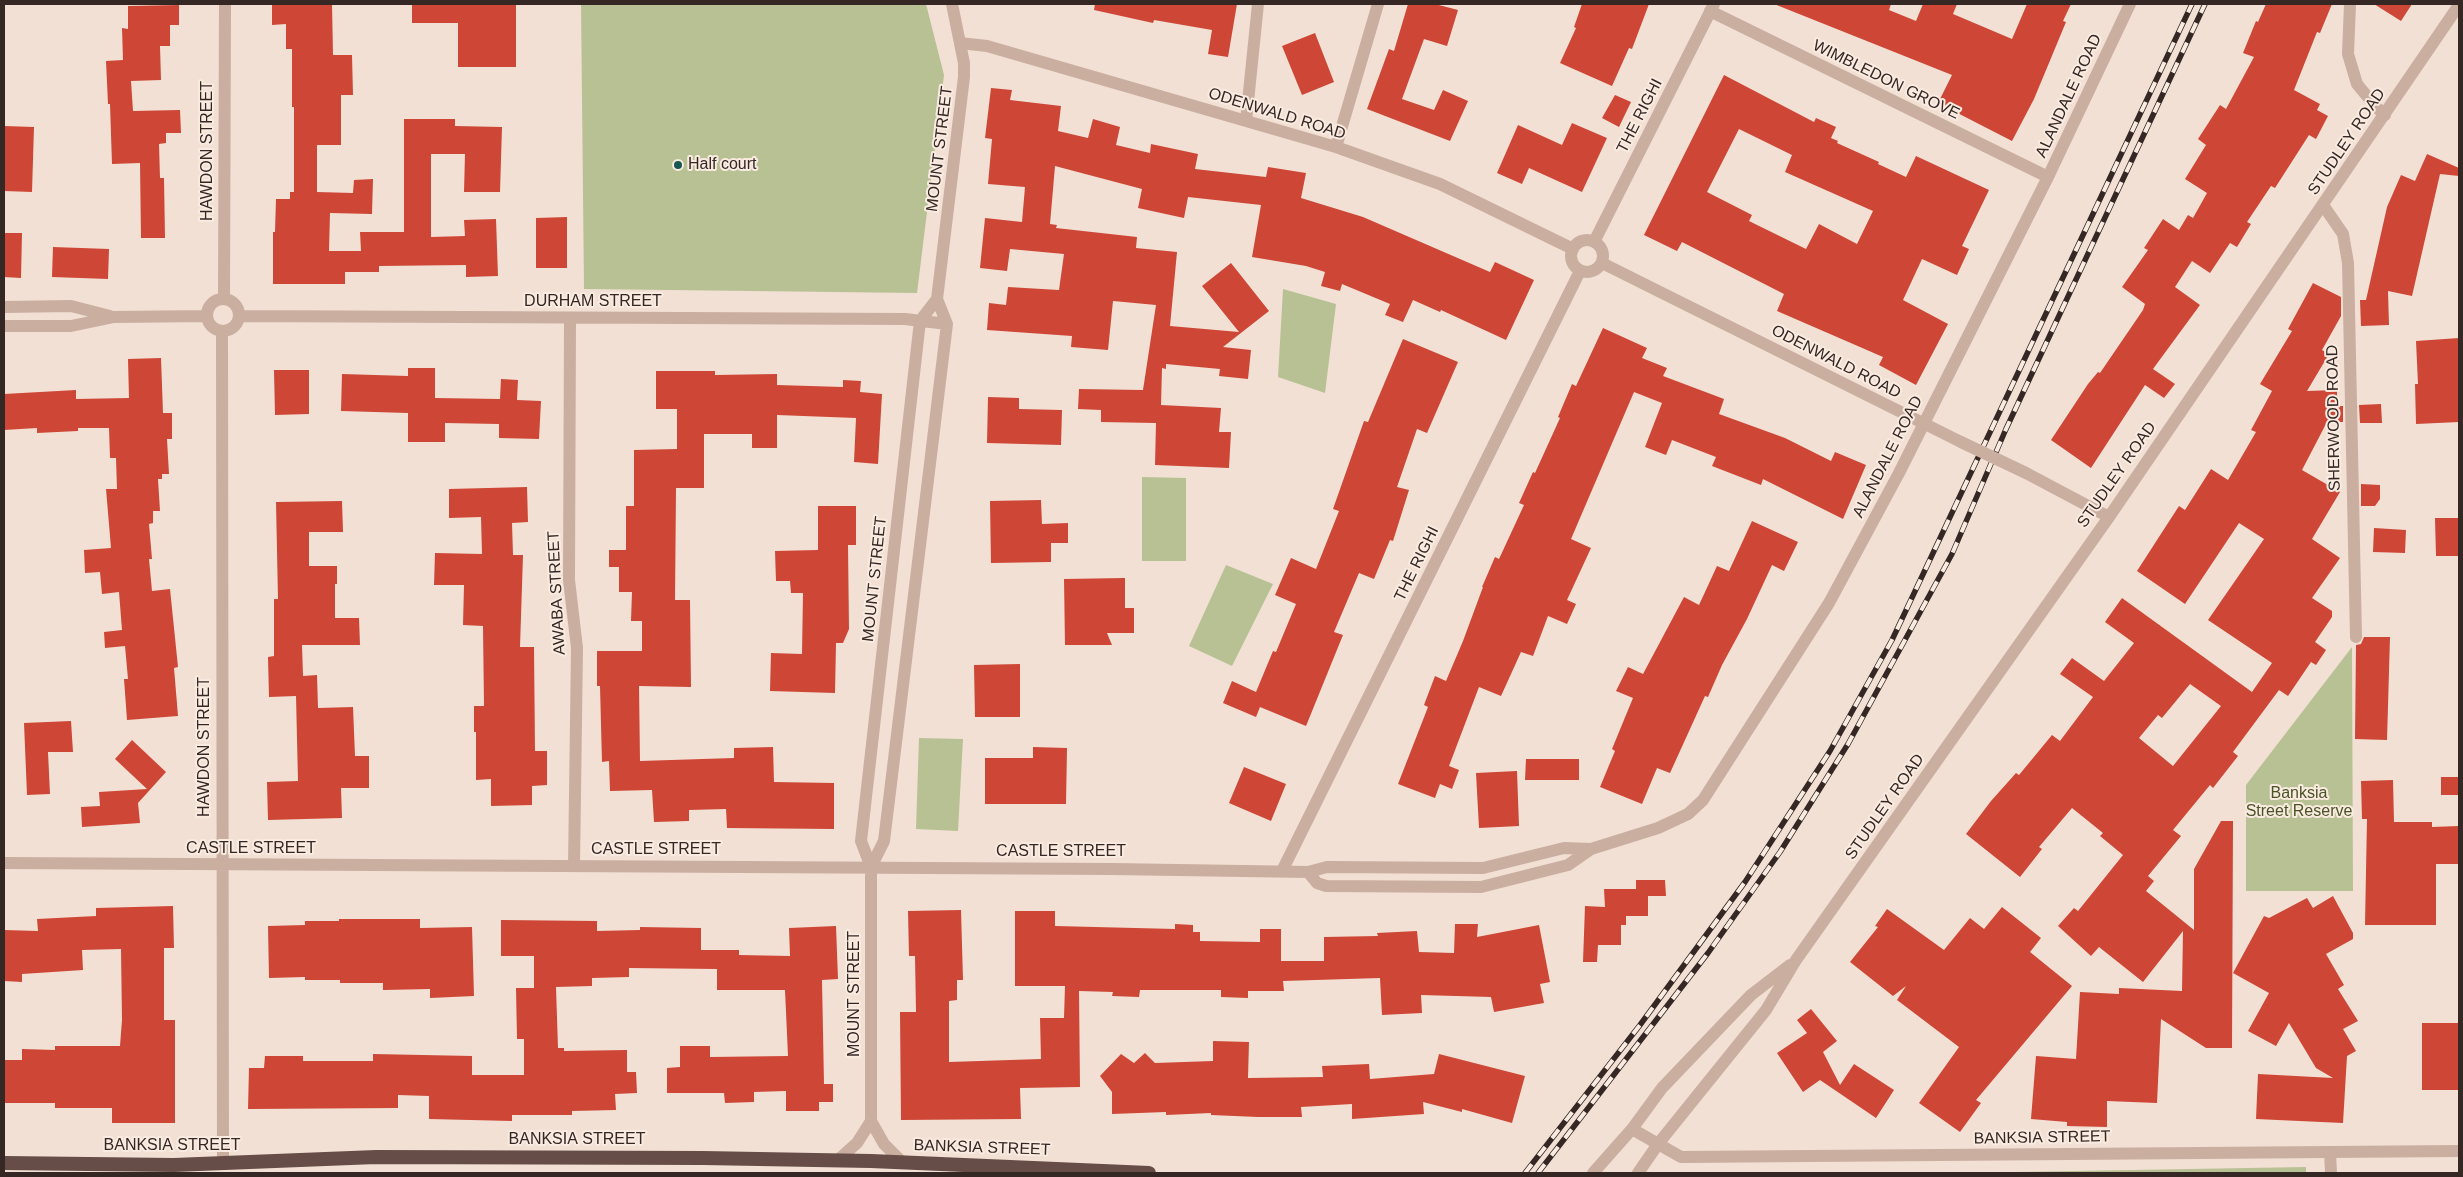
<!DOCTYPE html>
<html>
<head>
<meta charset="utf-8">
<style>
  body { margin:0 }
  #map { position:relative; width:2463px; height:1177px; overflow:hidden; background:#f2e0d4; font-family:Arial,sans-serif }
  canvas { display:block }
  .frame { position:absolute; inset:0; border:5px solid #342724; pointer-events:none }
</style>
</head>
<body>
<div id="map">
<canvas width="2463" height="1177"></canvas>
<div class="frame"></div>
</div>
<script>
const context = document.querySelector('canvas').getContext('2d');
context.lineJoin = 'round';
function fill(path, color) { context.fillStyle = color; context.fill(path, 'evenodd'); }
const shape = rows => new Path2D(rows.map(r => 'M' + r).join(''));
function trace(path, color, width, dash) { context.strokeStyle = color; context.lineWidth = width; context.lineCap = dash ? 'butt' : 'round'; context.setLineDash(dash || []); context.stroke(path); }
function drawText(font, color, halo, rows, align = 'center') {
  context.font = font + ' Arial,sans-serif'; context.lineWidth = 4; context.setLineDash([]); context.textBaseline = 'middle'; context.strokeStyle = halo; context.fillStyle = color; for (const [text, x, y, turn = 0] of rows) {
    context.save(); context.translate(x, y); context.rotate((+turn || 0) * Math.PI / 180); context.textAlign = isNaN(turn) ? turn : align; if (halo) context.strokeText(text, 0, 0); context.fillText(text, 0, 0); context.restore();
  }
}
const green = shape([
  [581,4,926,4,944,75,917,293,584,289],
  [1283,289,1336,304,1325,393,1278,377],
  [1142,477,1186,478,1186,561,1142,561],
  [1226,565,1273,584,1232,666,1189,646],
  [2352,647,2353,891,2246,891,2246,785],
  [919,738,963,739,958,831,916,829],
  [2306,1167,2306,1173,1956,1173]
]);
const building = shape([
  [272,4,332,4,333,55,352,55,353,95,341,95,341,145,317,145,317,192,353,193,354,180,373,179,372,214,330,213,329,251,361,251,360,232,404,232,404,119,455,119,455,126,502,127,500,192,464,192,465,154,431,154,431,237,465,236,464,220,496,219,498,276,466,277,466,265,379,266,379,272,345,272,345,284,273,284,273,232,275,232,276,199,290,199,290,192,294,192,294,107,292,107,292,49,286,49,286,24,272,25],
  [412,4,516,4,516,67,458,67,458,23,412,23],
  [1095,4,1237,4,1228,57,1208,54,1212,30,1154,20,1153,23,1094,10],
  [1408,4,1435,4,1458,10,1447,46,1424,39,1402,99,1434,110,1443,90,1468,101,1450,141,1367,109,1389,49,1394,51],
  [1582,4,1649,4,1632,49,1629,48,1612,86,1560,63,1576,28,1574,27],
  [1774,4,1891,4,1889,10,1916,21,1923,4,1957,4,1953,14,2012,39,2027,4,2071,4,2063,21,2066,22,2034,99,2012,141,1938,103,1952,75],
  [2266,4,2332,4,2320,33,2317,32,2294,90,2320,104,2317,110,2328,116,2316,139,2309,135,2275,188,2271,186,2247,222,2251,224,2237,247,2230,243,2210,273,2192,261,2175,287,2200,305,2153,369,2175,384,2164,398,2145,385,2091,468,2051,440,2088,384,2098,372,2100,373,2143,310,2145,304,2122,287,2148,250,2144,248,2163,219,2179,230,2188,215,2193,218,2207,193,2185,179,2206,145,2198,139,2220,105,2226,109,2254,57,2243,53,2256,21,2258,22],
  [2374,4,2412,4,2401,21],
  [179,5,179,25,170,25,170,46,160,46,161,80,131,81,133,111,180,110,181,133,166,133,166,143,159,144,160,178,164,178,165,238,141,238,140,163,112,164,110,104,108,104,106,61,123,60,122,28,128,29,128,6],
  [1315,33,1334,82,1302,95,1282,46],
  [1724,75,1814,122,1816,118,1836,127,1831,138,1838,141,1837,143,1879,162,1878,164,1906,177,1916,156,1989,190,1962,246,1969,249,1957,275,1922,259,1903,300,1948,324,1916,385,1879,365,1883,357,1777,311,1784,294,1682,242,1677,251,1644,235],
  [1739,129,1792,155,1785,172,1873,211,1857,244,1819,224,1806,249,1749,221,1752,215,1707,192],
  [991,88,1012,90,1010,100,1061,106,1058,131,1088,138,1093,119,1120,127,1116,145,1150,153,1151,144,1198,154,1195,169,1266,177,1268,167,1306,173,1301,198,1363,217,1490,272,1495,262,1534,280,1506,340,1441,310,1440,312,1413,300,1403,322,1385,315,1390,304,1342,284,1340,291,1321,286,1325,272,1306,266,1252,257,1261,205,1188,197,1184,218,1138,208,1142,189,1055,166,1050,224,1057,225,1056,228,1137,237,1136,248,1177,252,1170,326,1239,332,1202,286,1231,263,1269,311,1223,347,1251,350,1248,379,1219,376,1220,369,1166,364,1166,369,1162,368,1161,405,1221,408,1219,432,1231,432,1229,468,1155,465,1156,423,1101,422,1101,410,1078,409,1079,389,1143,390,1156,305,1113,301,1108,350,1071,347,1072,336,987,330,989,303,1006,305,1008,287,1059,290,1064,254,1010,249,1007,271,980,268,985,218,1022,222,1025,187,988,184,992,139,985,138],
  [1615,95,1631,102,1619,127,1602,118],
  [1572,123,1607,138,1582,192,1529,168,1522,184,1497,173,1518,125,1562,145],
  [4,126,34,127,32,192,4,191],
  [2427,154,2459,168,2459,176,2440,174,2412,296,2388,291,2389,325,2361,326,2360,300,2366,300,2387,207,2401,175,2415,181],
  [567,217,567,268,536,268,536,218],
  [4,233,22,233,21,278,4,277],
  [53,247,109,249,108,279,52,277],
  [2313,283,2341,297,2341,316,2322,350,2329,354,2307,391,2337,390,2337,406,2343,406,2343,422,2327,422,2302,470,2340,492,2312,539,2340,558,2312,598,2332,611,2332,617,2315,642,2326,650,2316,665,2311,662,2288,696,2279,690,2233,752,2238,756,2213,788,2210,785,2173,830,2181,836,2148,876,2154,881,2146,891,2194,930,2194,869,2221,821,2233,821,2232,1048,2206,1048,2161,1019,2157,1103,2107,1101,2107,1127,2067,1126,2067,1122,2031,1119,2036,1056,2076,1059,2080,992,2119,994,2119,988,2182,991,2183,931,2143,982,2099,947,2091,956,2058,926,2074,908,2078,911,2123,855,2100,836,2103,833,2072,808,2039,847,2042,849,2020,877,1966,834,1991,801,2016,773,2019,775,2052,735,2060,741,2093,697,2060,674,2072,658,2104,681,2134,643,2105,622,2122,598,2252,692,2272,663,2208,620,2264,539,2239,523,2185,604,2137,571,2179,506,2185,510,2211,469,2228,480,2256,432,2251,430,2272,391,2260,384,2292,331,2288,329],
  [2190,684,2221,706,2173,766,2139,738,2158,715,2162,718],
  [1603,328,1647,348,1642,358,1667,368,1663,376,1724,399,1719,414,1785,438,1831,461,1835,452,1866,465,1843,519,1763,479,1761,485,1712,466,1716,457,1672,440,1666,455,1645,447,1662,403,1634,392,1571,539,1591,548,1567,600,1576,604,1567,624,1548,616,1533,656,1521,652,1501,696,1479,687,1449,766,1459,770,1452,789,1440,784,1435,798,1398,784,1428,707,1424,705,1435,676,1446,681,1463,641,1483,587,1482,587,1495,557,1499,559,1524,505,1519,503,1533,472,1535,473,1560,418,1558,417,1572,384,1576,386],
  [2459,338,2459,422,2416,424,2415,384,2418,384,2416,341],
  [1403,339,1458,362,1427,433,1417,429,1397,487,1409,490,1393,541,1390,540,1374,579,1359,573,1334,632,1343,635,1306,726,1260,707,1256,717,1223,703,1232,681,1256,692,1273,651,1276,652,1296,604,1275,595,1291,558,1316,569,1339,511,1333,509,1364,421,1368,422],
  [161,358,163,413,172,413,172,439,167,439,169,474,162,474,162,479,158,479,160,511,153,511,153,523,149,524,152,559,149,559,152,591,170,589,178,667,174,668,178,716,127,720,124,679,128,679,125,646,105,648,104,632,122,630,119,592,102,594,100,572,85,573,84,550,111,548,106,489,117,489,116,458,110,458,109,428,78,428,78,431,37,433,37,428,4,430,4,394,76,390,76,399,129,398,128,359],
  [408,368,435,368,435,398,500,399,501,379,518,380,517,400,541,401,539,439,499,438,499,424,445,423,445,442,408,442,408,413,341,411,342,374,408,376],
  [274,370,309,370,309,414,275,415],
  [656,371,715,371,715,375,777,374,777,385,843,387,843,380,861,381,860,392,882,394,878,464,854,462,856,418,777,415,777,448,752,448,752,434,704,434,704,488,676,488,675,600,690,600,691,687,639,686,640,761,734,758,734,748,773,747,774,782,834,783,834,829,727,828,726,809,689,810,689,821,654,822,652,790,610,791,609,761,602,762,600,686,597,686,597,651,642,651,642,621,631,621,632,592,619,592,619,567,609,567,609,550,626,550,626,506,634,506,634,450,677,449,677,409,656,409],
  [988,397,1019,398,1019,409,1062,410,1061,445,987,443],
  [2381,404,2382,423,2360,423,2359,405],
  [2361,484,2380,485,2380,499,2375,506,2361,506],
  [527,487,528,522,512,523,513,555,523,555,520,647,534,647,535,751,547,751,547,785,532,786,532,805,491,806,491,779,476,780,476,732,474,732,474,706,484,706,483,626,463,625,464,585,434,585,435,553,482,554,481,517,449,518,449,489],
  [1041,500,1042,524,1068,523,1068,543,1051,543,1051,562,991,563,990,501],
  [342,501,343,532,309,532,309,566,337,566,337,584,335,584,335,618,359,618,360,645,302,645,303,676,317,675,318,708,353,707,355,756,369,756,369,788,341,788,342,818,268,820,267,782,298,781,296,696,269,697,268,657,274,656,274,599,278,599,276,502],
  [818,506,856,506,856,545,848,545,849,629,843,643,836,643,835,693,770,691,771,653,802,654,803,593,791,593,790,581,776,581,775,551,818,550],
  [2435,518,2459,518,2459,556,2436,556],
  [1752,521,1798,542,1784,571,1772,565,1747,619,1722,665,1708,697,1705,696,1670,773,1657,768,1642,804,1600,787,1615,751,1612,749,1633,698,1616,691,1628,667,1643,674,1684,597,1699,605,1717,566,1729,571],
  [2374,528,2406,530,2405,553,2373,552],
  [1125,578,1125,608,1134,608,1134,633,1107,633,1112,645,1065,645,1064,579],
  [2364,637,2390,637,2387,740,2355,739,2356,645,2361,644],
  [1020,664,1020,717,975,717,974,665],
  [71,721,73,752,48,752,50,794,27,795,24,723],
  [132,740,166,772,138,803,140,823,82,827,81,807,100,806,99,792,147,789,115,759],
  [1033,747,1067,748,1066,804,985,804,985,758,1033,758],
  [1526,759,1579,759,1579,780,1525,780],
  [1244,767,1286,784,1271,821,1229,803],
  [1517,771,1519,826,1479,828,1476,773],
  [2441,777,2459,777,2459,795,2441,795],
  [2393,780,2394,822,2432,822,2432,827,2459,826,2459,864,2436,864,2436,925,2365,925,2367,819,2362,819,2361,781],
  [1636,880,1665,880,1666,896,1648,896,1648,916,1626,916,1626,925,1621,925,1621,945,1598,945,1597,962,1583,962,1585,906,1605,907,1604,889,1636,889],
  [2333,896,2353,933,2353,939,2326,954,2344,985,2338,989,2358,1021,2343,1029,2356,1051,2347,1056,2343,1123,2256,1119,2258,1074,2333,1078,2316,1068,2289,1023,2276,1046,2248,1031,2269,993,2233,973,2264,916,2269,918,2307,898,2313,908],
  [173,906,174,948,164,948,164,1020,175,1020,175,1123,112,1123,112,1108,55,1108,55,1103,4,1103,4,1060,22,1060,22,1049,55,1050,55,1046,120,1046,122,1020,121,949,82,950,83,970,22,974,22,982,4,981,4,930,38,931,37,919,96,916,96,908],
  [2002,907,2041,938,2030,952,2072,986,1976,1100,1981,1103,1960,1132,1919,1103,1959,1047,1897,1000,1906,986,1893,996,1850,962,1878,927,1875,926,1887,909,1944,950,1970,918,1984,929],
  [961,910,963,980,957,980,957,1000,949,1001,949,1062,1041,1059,1040,1018,1064,1018,1065,986,1015,986,1015,911,1055,911,1055,926,1175,929,1175,924,1193,925,1193,932,1200,932,1200,941,1260,942,1260,929,1281,929,1281,961,1324,961,1324,937,1378,936,1377,933,1417,931,1419,952,1454,953,1455,924,1478,924,1477,937,1539,925,1550,982,1540,984,1544,1003,1494,1012,1491,997,1421,995,1422,1013,1382,1015,1380,978,1283,981,1284,991,1248,991,1248,998,1221,997,1221,990,1140,990,1139,997,1112,996,1113,992,1079,991,1080,1087,1020,1088,1021,1119,901,1120,900,1012,916,1012,915,956,909,956,908,911],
  [339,919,420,919,420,928,472,927,474,996,430,998,430,989,383,990,383,983,340,983,340,980,305,980,305,977,269,978,268,926,305,925,305,921,339,921],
  [501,920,597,921,597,931,640,930,640,927,701,928,701,950,739,950,739,955,790,956,789,928,836,926,838,979,822,980,824,1084,833,1084,833,1102,819,1102,819,1111,786,1111,786,1091,754,1092,754,1102,725,1103,724,1093,667,1093,667,1068,680,1067,680,1046,710,1046,710,1057,788,1056,785,990,717,990,717,969,629,968,629,977,592,978,592,986,556,987,558,1048,564,1048,564,1051,627,1050,627,1072,636,1072,637,1093,615,1094,616,1110,572,1111,572,1115,512,1115,512,1121,429,1119,429,1096,398,1095,398,1108,248,1109,249,1068,264,1068,265,1056,303,1056,303,1061,373,1061,373,1054,472,1056,472,1075,524,1075,524,1039,517,1039,516,988,534,988,534,956,501,956],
  [1811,1009,1837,1041,1823,1052,1840,1085,1854,1064,1894,1090,1876,1118,1820,1080,1803,1092,1777,1053,1807,1033,1797,1020],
  [2422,1023,2459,1023,2459,1090,2422,1090],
  [1213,1041,1249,1042,1248,1078,1323,1077,1322,1066,1369,1064,1370,1079,1434,1074,1439,1054,1525,1076,1512,1123,1462,1109,1462,1112,1423,1102,1424,1114,1352,1119,1352,1104,1301,1107,1302,1117,1258,1117,1211,1115,1211,1113,1166,1115,1166,1112,1112,1114,1112,1092,1100,1076,1121,1054,1134,1063,1145,1053,1155,1063,1213,1061]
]);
const minor = shape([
  [2350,4,2348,54,2357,84,2376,107,2385,115],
  [1710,11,2048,177],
  [960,43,987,46,1336,147,1440,184,1573,249],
  [1246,121,1258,4],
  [1336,147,1378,4],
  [2323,205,2343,234,2348,263,2356,637],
  '1571 256a16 16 0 1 1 32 0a16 16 0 1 1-32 0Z',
  [1594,242,1714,4],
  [1602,263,1961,442],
  [224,299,225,4],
  '207 315a16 16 0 1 1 32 0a16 16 0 1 1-32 0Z',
  [4,307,71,306,110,316],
  [239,316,905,319,947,324],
  [570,318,569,580,577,648,574,866],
  [4,326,71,326,114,317,207,316],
  [222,331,223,1164],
  [2026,473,2109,517],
  [4,863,1112,869,1308,872,1327,867,1483,868,1564,848,1591,849],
  [871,867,884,841,947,324,937,299,964,77,964,63,952,4],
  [1282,871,1580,271],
  [1308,872,1317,883,1326,886,1481,887,1568,865,1591,849,1658,828,1688,814,1703,800,1829,603,1899,473,2048,177,2130,4],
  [2330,1152,2331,1173],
  [838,1160,857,1143,871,1121],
  [903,1163,884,1144,871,1121,871,867,861,841,920,321,937,299]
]);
const tertiary = shape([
  [1632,1129,1681,1157,2459,1151],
  [1593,1173,1632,1129,1662,1088,1751,995,1790,965],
  [1638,1173,1658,1144,1766,1010,1796,960,2109,517,2459,5]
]);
const trunk = shape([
  [4,1163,174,1165,376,1157,703,1158,871,1161,1149,1173]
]);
const rail = shape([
  [1525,1173,1640,1025,1745,882,1830,751,1892,640,2192,4],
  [1538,1173,1708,953,1780,852,1848,744,1952,554,2006,429,2205,4]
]);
const minorBridge = shape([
  [1961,442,2026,473]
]);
const markers = [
  [678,165,5,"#175753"]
];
const streetNames = [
  ["WIMBLEDON GROVE",1886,80,26],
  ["ALANDALE ROAD",2069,96,-65],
  ["ODENWALD ROAD",1277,114,17],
  ["THE RIGHI",1640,116,-63],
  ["STUDLEY ROAD",2347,142,-56],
  ["MOUNT STREET",940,149,-83],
  ["HAWDON STREET",208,151,-90],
  ["DURHAM STREET",593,302],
  ["ODENWALD ROAD",1836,362,27],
  ["SHERWOOD ROAD",2334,418,-91],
  ["ALANDALE ROAD",1888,457,-63],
  ["STUDLEY ROAD",2117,475,-55],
  ["THE RIGHI",1417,564,-64],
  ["MOUNT STREET",875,579,-84],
  ["AWABA STREET",557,593,-93],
  ["HAWDON STREET",205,747,-90],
  ["STUDLEY ROAD",1885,807,-55],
  ["CASTLE STREET",251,849],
  ["CASTLE STREET",656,850],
  ["CASTLE STREET",1061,852],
  ["MOUNT STREET",855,994,-90],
  ["BANKSIA STREET",2042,1138,-1],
  ["BANKSIA STREET",577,1140],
  ["BANKSIA STREET",172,1146],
  ["BANKSIA STREET",982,1148,2]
];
const poiNames = [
  ["Half court",688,165]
];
const parkNames = [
  ["Banksia",2299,794],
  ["Street Reserve",2299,812]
];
fill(green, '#b8c194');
fill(building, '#ce4636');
trace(minor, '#caaea0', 12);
trace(tertiary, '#caaea0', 12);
trace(trunk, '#664d47', 14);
trace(rail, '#342724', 5.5);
trace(rail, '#faebe1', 4, [11]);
trace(minorBridge, '#caaea0', 12);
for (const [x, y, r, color] of markers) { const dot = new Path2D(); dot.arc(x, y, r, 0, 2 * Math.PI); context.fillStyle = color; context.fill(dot); trace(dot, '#faebe1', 2); }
drawText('16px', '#342724', '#faebe1', streetNames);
drawText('16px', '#342724', '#faebe1', poiNames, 'left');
drawText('16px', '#495326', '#faebe1', parkNames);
</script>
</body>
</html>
